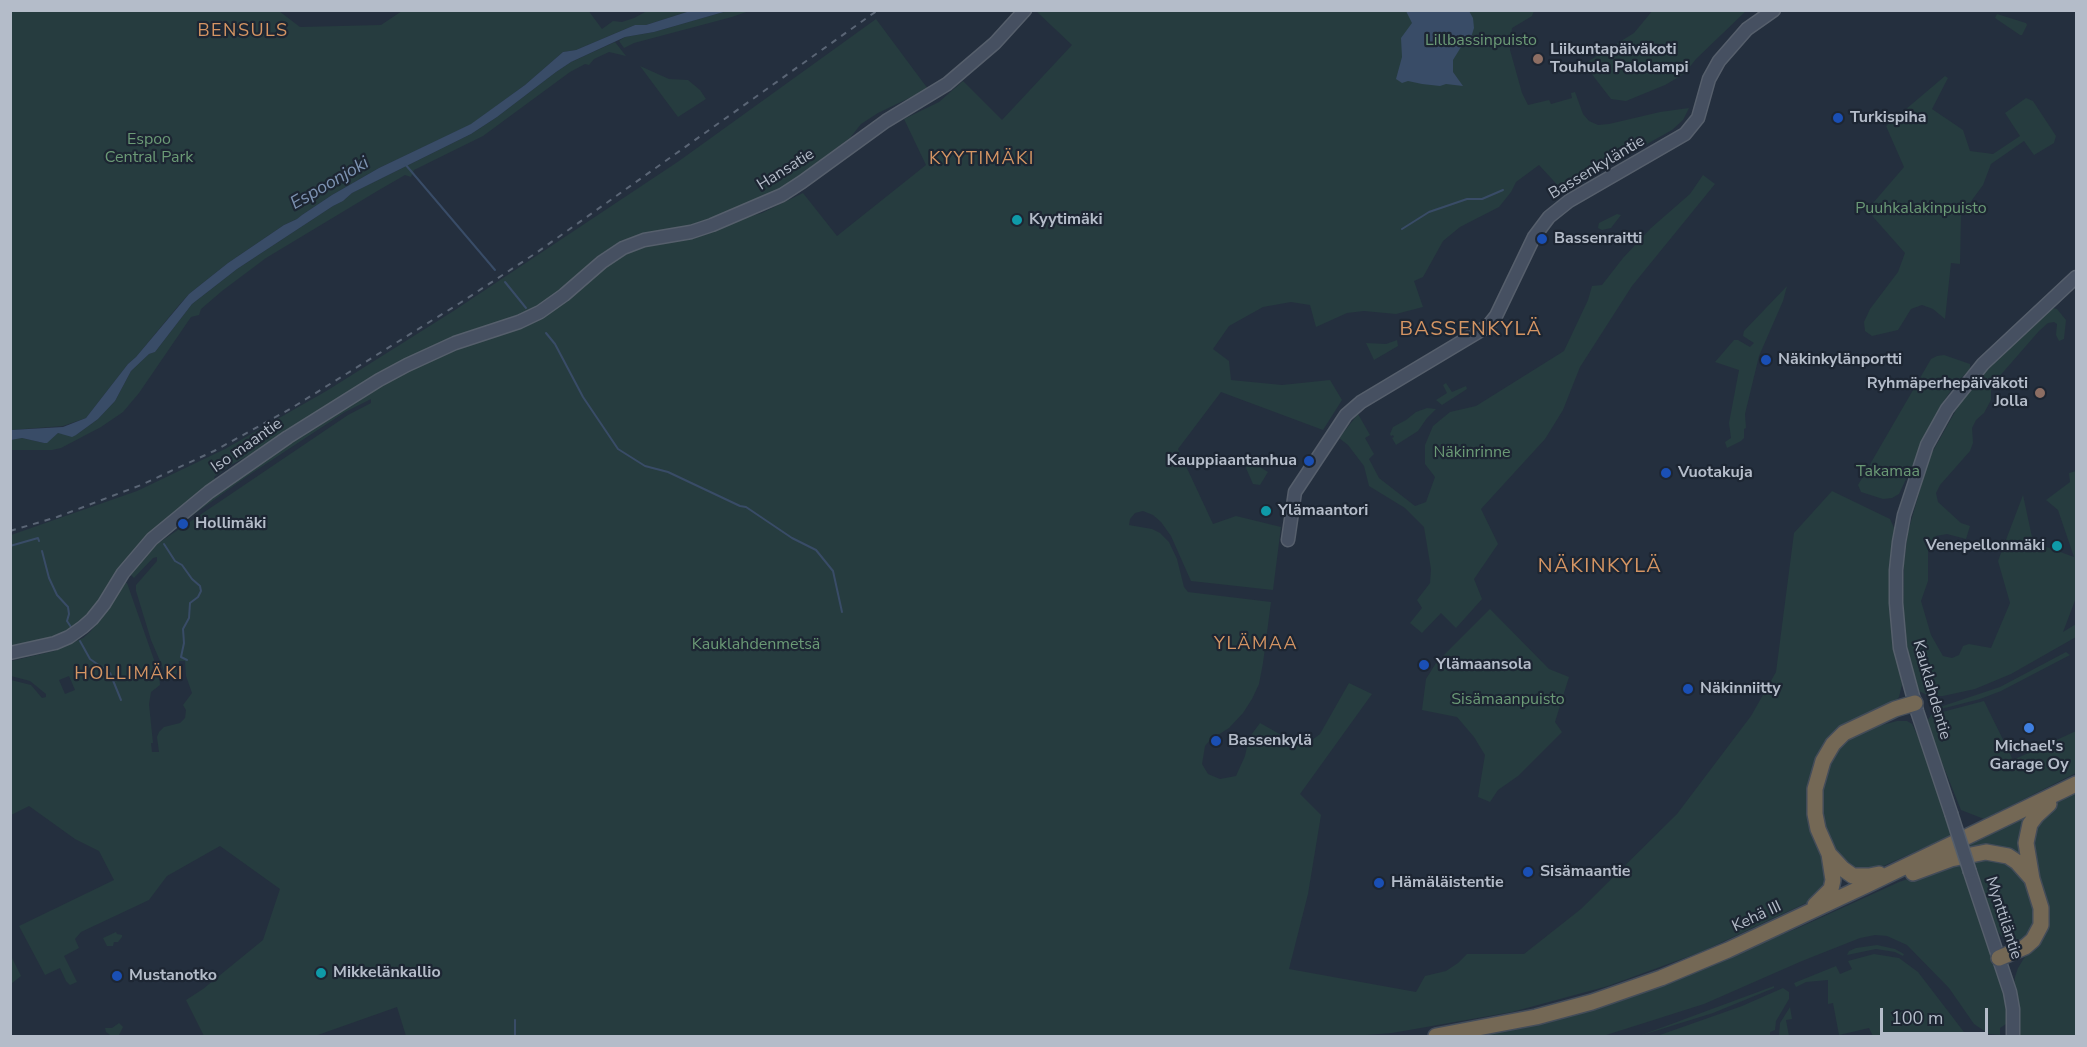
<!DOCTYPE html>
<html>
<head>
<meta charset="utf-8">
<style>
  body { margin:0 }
  #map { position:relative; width:2087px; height:1047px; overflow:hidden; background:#242f3e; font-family:"Nunito Sans",sans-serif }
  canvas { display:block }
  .frame { position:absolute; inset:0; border:12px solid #b4bcc9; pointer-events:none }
  .scale { position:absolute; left:1880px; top:1008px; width:108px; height:27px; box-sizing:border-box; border:3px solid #b4bcc9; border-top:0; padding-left:8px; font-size:18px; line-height:21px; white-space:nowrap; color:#b4bcc9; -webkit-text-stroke:4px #1d2633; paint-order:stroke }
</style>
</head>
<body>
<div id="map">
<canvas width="2087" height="1047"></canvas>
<div class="frame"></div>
<div class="scale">100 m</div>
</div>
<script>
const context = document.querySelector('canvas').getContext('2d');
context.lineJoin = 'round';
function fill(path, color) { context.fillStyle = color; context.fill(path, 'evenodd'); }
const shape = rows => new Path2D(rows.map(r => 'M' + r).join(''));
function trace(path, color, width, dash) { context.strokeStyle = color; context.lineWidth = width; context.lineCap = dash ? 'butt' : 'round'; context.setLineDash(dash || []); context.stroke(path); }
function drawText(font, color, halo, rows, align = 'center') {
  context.font = font + ' "Nunito Sans",sans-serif'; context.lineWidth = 4.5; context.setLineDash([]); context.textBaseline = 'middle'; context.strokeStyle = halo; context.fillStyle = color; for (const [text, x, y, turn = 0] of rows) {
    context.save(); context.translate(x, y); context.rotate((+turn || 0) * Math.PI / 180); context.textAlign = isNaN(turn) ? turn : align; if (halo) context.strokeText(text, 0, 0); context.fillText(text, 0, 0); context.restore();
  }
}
const green = shape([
  [588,10,602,29,613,21,622,22,634,18,647,11,690,11,646,25,635,25,576,50,563,52,525,85,472,124,379,168,332,195,302,215,297,219,284,225,228,263,189,294,179,305,136,357,128,364,86,418,63,426,11,430,11,11,279,11,300,27,381,25,402,11],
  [1653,10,1746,11,1696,59,1684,74,1665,85,1626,101,1611,99,1584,64,1634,33],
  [727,11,749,11,732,17,634,43,624,48,619,41,625,37,654,32],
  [1036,11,1534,11,1532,16,1512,28,1510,50,1522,93,1528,105,1549,100,1551,104,1572,98,1571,93,1575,92,1583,114,1589,121,1598,125,1609,124,1660,112,1689,108,1683,120,1672,130,1563,191,1539,165,1516,182,1511,192,1499,207,1460,227,1443,241,1423,277,1414,281,1423,307,1396,314,1364,311,1347,313,1316,327,1310,305,1291,302,1263,307,1229,326,1213,349,1229,361,1231,380,1282,385,1330,380,1342,400,1323,430,1221,392,1178,449,1213,524,1236,516,1281,527,1273,590,1191,581,1171,536,1161,522,1153,515,1143,511,1135,513,1130,519,1129,525,1152,529,1160,533,1169,542,1177,559,1184,587,1188,592,1271,602,1263,663,1259,684,1252,699,1243,713,1229,728,1210,740,1205,746,1202,764,1208,774,1220,779,1236,776,1245,756,1249,738,1260,723,1303,747,1320,734,1349,683,1372,694,1300,794,1321,815,1308,894,1289,969,1416,992,1425,976,1446,971,1458,963,1467,954,1524,954,1581,909,1677,814,1751,716,1776,672,1794,533,1832,491,1890,519,1895,530,1891,612,1902,685,1899,697,1895,702,1889,706,1843,725,1832,734,1820,751,1814,765,1808,792,1809,823,1825,863,1827,880,1819,897,1701,952,1608,986,1512,1012,1392,1033,1354,1036,406,1036,397,1007,315,1036,204,1036,186,1000,203,989,263,940,280,889,220,846,167,876,149,900,81,932,75,939,79,948,64,956,77,982,70,985,66,981,60,968,45,975,19,926,114,880,99,851,75,839,29,806,11,815,11,680,31,685,42,698,46,697,46,694,30,681,11,676,11,661,54,651,83,638,90,632,102,618,125,583,127,583,159,674,160,685,151,692,149,704,153,743,151,743,152,752,159,752,157,737,159,732,164,727,180,723,185,718,186,710,183,705,192,693,186,676,185,661,179,661,179,670,173,678,168,678,166,675,151,640,136,591,136,585,157,561,157,557,153,558,134,578,131,575,134,570,157,544,348,415,371,403,371,399,345,412,246,477,190,517,199,507,247,469,342,408,416,365,477,339,507,332,614,257,643,245,762,213,803,193,837,236,926,165,904,119,939,102,963,81,1002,120,1072,45],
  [69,676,75,690,65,694,59,680],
  [1997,14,2026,23,2027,25,2022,35,2020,35,1995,18],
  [876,19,928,89,878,113,861,124,850,138,790,183,755,201,688,229,622,240,595,258,563,290,548,301,520,314,455,339,251,457,248,456,229,466,214,477,215,479,201,495,177,514,93,612,73,630,55,638,11,648,11,535,137,491,225,449,328,390,455,310,679,161],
  [615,42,626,56,609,52,594,59,589,65,585,64,570,72,483,136,414,170,411,177,405,175,379,190,266,258,222,291,201,309,199,315,191,317,139,393,123,412,101,427,61,448,52,450,11,450,10,440,22,438,44,443,47,442,58,433,76,435,98,419,115,401,131,371,149,354,155,352,192,304,237,269,333,206,343,201,352,193,471,134,497,117,556,72,571,62],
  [640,66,669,79,688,80,700,90,706,99,678,117],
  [1945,76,1948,78,1932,109,1963,130,1970,151,1993,154,2020,136,2005,113,2026,98,2033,101,2056,136,2054,143,2034,155,2024,141,1991,164,1983,185,1961,215,1960,264,1951,263,1945,319,1933,309,1922,305,1911,309,1898,330,1872,336,1865,331,1864,322,1870,309,1898,272,1905,253,1867,210,1904,167,1886,126],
  [1703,175,1715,184,1632,286,1580,367,1563,410,1545,439,1481,509,1498,544,1474,579,1482,599,1456,628,1441,613,1422,633,1410,623,1422,608,1417,600,1430,583,1431,569,1424,527,1405,508,1369,486,1364,466,1348,445,1339,438,1358,414,1370,435,1365,438,1374,454,1369,459,1379,478,1415,506,1426,502,1435,477,1425,464,1425,445,1433,426,1450,412,1476,406,1564,351,1588,300,1592,286,1602,285,1623,258,1651,228,1690,194],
  [1617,214,1621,215,1611,228,1602,230,1598,228,1599,223],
  [1787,286,1783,301,1759,356,1745,414,1746,428,1744,429,1744,438,1741,441,1727,448,1725,442,1731,438,1729,423,1739,370,1715,362,1734,340,1738,340,1750,347,1754,343,1743,336,1744,331],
  [2053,308,2057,309,2066,320,2064,339,2059,341,2056,335,2057,324,2054,322,2048,323,2039,331,1991,386,1991,400,1984,413,1976,420,1972,428,1973,443,1970,451,1940,485,1936,493,1938,502,1961,523,1970,526,1966,539,1947,534,1936,536,1932,541,1928,552,1928,581,1921,601,1931,635,1943,656,1952,658,1959,655,1963,646,1969,644,1991,648,2010,603,1998,561,2023,495,2033,542,2074,557,2058,510,2046,500,2070,482,2069,473,2076,471,2076,598,2063,632,2076,624,2076,637,2011,674,1975,689,1943,696,1929,696,1919,691,1909,659,1903,617,1904,563,1908,532,1929,458,1960,403,1989,367,2050,309],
  [1397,340,1398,346,1374,360,1366,343,1386,344],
  [1944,355,1970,364,1970,369,1954,386,1941,405,1899,494,1892,498,1883,499,1861,492,1858,485,1931,359,1937,356],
  [1446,383,1452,392,1466,386,1467,389,1442,405,1436,400,1447,393,1443,385],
  [1427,408,1436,409,1427,418,1418,431,1396,445,1392,438,1394,437,1393,435,1391,436,1390,434,1393,427,1406,420,1416,412],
  [1250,461,1268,472,1260,485,1253,484,1246,468],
  [1490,609,1549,669,1569,677,1555,722,1562,732,1518,776,1498,790,1490,802,1478,797,1485,755,1474,737,1457,717,1422,710,1426,679,1436,663],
  [2066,652,2070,655,2001,691,1980,699,1933,711,1934,709,2000,687],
  [1984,701,2013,760,2076,731,2076,773,1984,819,1961,810,1926,723,1931,715],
  [1897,721,1907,721,1912,724,1921,743,1952,835,1879,868,1859,870,1846,864,1829,838,1822,817,1821,802,1823,775,1841,743,1860,731],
  [2076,792,2076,1036,2018,1036,2020,1021,2014,986,2015,977,2018,968,2026,955,2037,945,2032,833,2042,815,2060,801],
  [2033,813,2024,857,1956,852],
  [1973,857,1995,857,2021,872,2034,904,2035,922,2029,935,2018,943,2007,942,1998,932,1990,911],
  [1961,860,2008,1006,2009,1022,2000,1028,2000,1035,1989,1034,1974,1024,1949,988,1907,945,1887,936,1875,935,1860,938,1802,961,1704,1004,1603,1036,1478,1036,1549,1021,1738,952,1798,928,1899,882],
  [116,932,117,934,122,935,122,937,118,942,114,942,113,946,107,946,103,938],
  [1877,945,1895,949,1904,954,1903,956,1895,952,1876,949,1847,955,1849,951,1856,948],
  [1874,954,1899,958,1918,972,1967,1036,1873,1036,1869,1028,1839,1035,1833,1003,1828,1004,1828,980,1806,982,1796,987,1794,983,1836,966,1840,974,1852,969,1848,961],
  [11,956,21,976,11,984,10,984],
  [1774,986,1774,988,1713,1013,1639,1036],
  [1783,988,1789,992,1789,999,1776,1021,1775,1030,1770,1032,1770,1036,1657,1036,1742,1006],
  [1790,1007,1792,1019,1786,1020,1789,1036,1779,1036,1780,1023],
  [119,1023,123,1027,119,1035,110,1035,106,1032,105,1028,112,1028]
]);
const water = shape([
  [690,11,727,11,654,32,625,37,571,62,556,72,497,117,471,134,352,193,343,201,333,206,237,269,192,304,155,352,149,354,131,371,115,401,98,419,76,435,72,437,58,433,47,443,44,443,22,438,11,440,11,430,63,427,86,418,128,364,136,357,189,294,228,263,284,225,297,219,302,215,332,195,379,168,471,124,525,85,563,52,576,50,635,25,646,25],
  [1406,11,1469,11,1473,18,1474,28,1469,44,1461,47,1453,60,1453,72,1463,86,1446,84,1440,86,1422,84,1408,81,1402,83,1396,79,1402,57,1401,38,1412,23]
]);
const stream = shape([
  [405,164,495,270],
  [1402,229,1429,212,1467,199,1482,199,1503,190],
  [505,282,526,308],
  [546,333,555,344,583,397,618,449,645,466,668,472,740,506,746,507,792,538,816,550,833,571,842,612],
  [164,544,175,561,182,565,192,579,200,586,201,591,198,597,190,603,189,618,183,629,184,643,181,657,187,660],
  [10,546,38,538,39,541],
  [42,551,49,578,57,595,68,607,69,614,67,621,73,630],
  [80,641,90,659,110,673,121,700],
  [515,1036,515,1020]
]);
const secondary = shape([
  [1288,540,1295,492,1346,415,1361,402,1488,326,1496,316,1534,237,1549,217,1569,201,1685,134,1698,118,1709,79,1719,61,1747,29,1774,10],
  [10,653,55,643,69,637,83,627,92,619,104,604,123,573,152,539,209,492,288,437,379,380,407,365,455,343,519,322,540,312,564,295,602,262,623,248,644,240,691,232,712,225,782,195,802,182,886,121,947,84,995,43,1025,10],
  [1951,813,1917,711,1900,648,1896,603,1896,570,1899,542,1904,515,1927,445,1947,409,1983,364,2076,277],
  [1970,872,2010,992,2013,1009,2013,1036]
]);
const highway = shape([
  [1830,855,1843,869,1853,876,1869,876,1879,874],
  [1913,873,1951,859,1986,852,2008,856,2017,862,2032,879],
  [1815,905,1831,889,1833,880,1829,854,1818,829,1815,814,1815,789,1823,761,1833,744,1844,733,1895,709,1915,703],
  [1999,958,2025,947,2033,940,2041,925,2041,908,2032,879,2026,843,2030,824,2036,816,2049,804],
  [1436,1036,1536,1017,1592,1002,1661,978,1728,950,1867,885,2076,784]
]);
const rail = shape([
  [10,531,57,517,141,485,214,451,290,409,460,303,536,253,878,10]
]);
const secondaryBridge = shape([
  [1951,813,1970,872]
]);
const markers = [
  [1538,59,6,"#8d6e63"],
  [1838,118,6,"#1a4fb4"],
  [1017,220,6,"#0f9aa8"],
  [1542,239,6,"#1a4fb4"],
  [1766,360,6,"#1a4fb4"],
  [2040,393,6,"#8d6e63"],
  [1309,461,6,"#1a4fb4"],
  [1666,473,6,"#1a4fb4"],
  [1266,511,6,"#0f9aa8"],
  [183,524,6,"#1a4fb4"],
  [2057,546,6,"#0f9aa8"],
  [1424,665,6,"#1a4fb4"],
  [1688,689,6,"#1a4fb4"],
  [2029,728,6,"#3f7fe0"],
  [1216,741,6,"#1a4fb4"],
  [1528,872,6,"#1a4fb4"],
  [1379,883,6,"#1a4fb4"],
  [321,973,6,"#0f9aa8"],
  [117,976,6,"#1a4fb4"]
];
const parkNames = [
  ["Lillbassinpuisto",1481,41],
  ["Espoo",149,140],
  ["Central Park",149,158],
  ["Puuhkalakinpuisto",1921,209],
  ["Näkinrinne",1472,453],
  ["Takamaa",1888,472],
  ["Kauklahdenmetsä",756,645],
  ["Sisämaanpuisto",1508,700]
];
const poiNames = [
  ["Liikuntapäiväkoti",1550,50],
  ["Touhula Palolampi",1550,68],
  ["Turkispiha",1850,118],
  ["Kyytimäki",1029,220],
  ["Bassenraitti",1554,239],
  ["Näkinkylänportti",1778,360],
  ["Ryhmäperhepäiväkoti",2028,384,"right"],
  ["Jolla",2028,402,"right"],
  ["Kauppiaantanhua",1297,461,"right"],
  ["Vuotakuja",1678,473],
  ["Ylämaantori",1278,511],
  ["Hollimäki",195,524],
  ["Venepellonmäki",2045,546,"right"],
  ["Ylämaansola",1436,665],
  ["Näkinniitty",1700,689],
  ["Bassenkylä",1228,741],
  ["Michael's",2029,747,"center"],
  ["Garage Oy",2029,765,"center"],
  ["Sisämaantie",1540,872],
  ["Hämäläistentie",1391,883],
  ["Mikkelänkallio",333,973],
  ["Mustanotko",129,976]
];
const streetNames = [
  ["Bassenkyläntie",1597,168,-31],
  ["Hansatie",786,170,-32],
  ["Iso maantie",247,446,-35],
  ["Kauklahdentie",1931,690,74],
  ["Kehä III",1757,917,-25],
  ["Mynttiläntie",2003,918,72]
];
const neighbourhoodNames = [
  ["BENSULS",243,32],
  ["KYYTIMÄKI",982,160],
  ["YLÄMAA",1256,645],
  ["HOLLIMÄKI",129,675]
];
const waterNames = [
  ["Espoonjoki",330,184,-30]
];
const quarterNames = [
  ["BASSENKYLÄ",1471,330],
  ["NÄKINKYLÄ",1600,567]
];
fill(green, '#263c3f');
fill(water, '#394c67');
trace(stream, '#394c67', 2);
trace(secondary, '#565f6c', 15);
trace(highway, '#434c59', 18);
trace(secondary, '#465061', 12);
trace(highway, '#746855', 15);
trace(rail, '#5a6575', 2, [6, 6]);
trace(secondaryBridge, '#565f6c', 15, []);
trace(secondaryBridge, '#465061', 12);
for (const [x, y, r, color] of markers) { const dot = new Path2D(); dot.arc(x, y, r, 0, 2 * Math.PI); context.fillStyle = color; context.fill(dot); trace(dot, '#1d2633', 2); }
drawText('16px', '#6b9a76', '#1d2633', parkNames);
drawText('bold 16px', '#b4bcc9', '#1d2633', poiNames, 'left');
drawText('16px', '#b4bcc9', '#1d2633', streetNames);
context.letterSpacing = '1.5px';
drawText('18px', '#d59563', '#1d2633', neighbourhoodNames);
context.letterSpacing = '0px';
drawText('italic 18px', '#7c92b1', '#1d2633', waterNames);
context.letterSpacing = '1.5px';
drawText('20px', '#d59563', '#1d2633', quarterNames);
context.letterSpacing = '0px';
</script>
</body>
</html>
